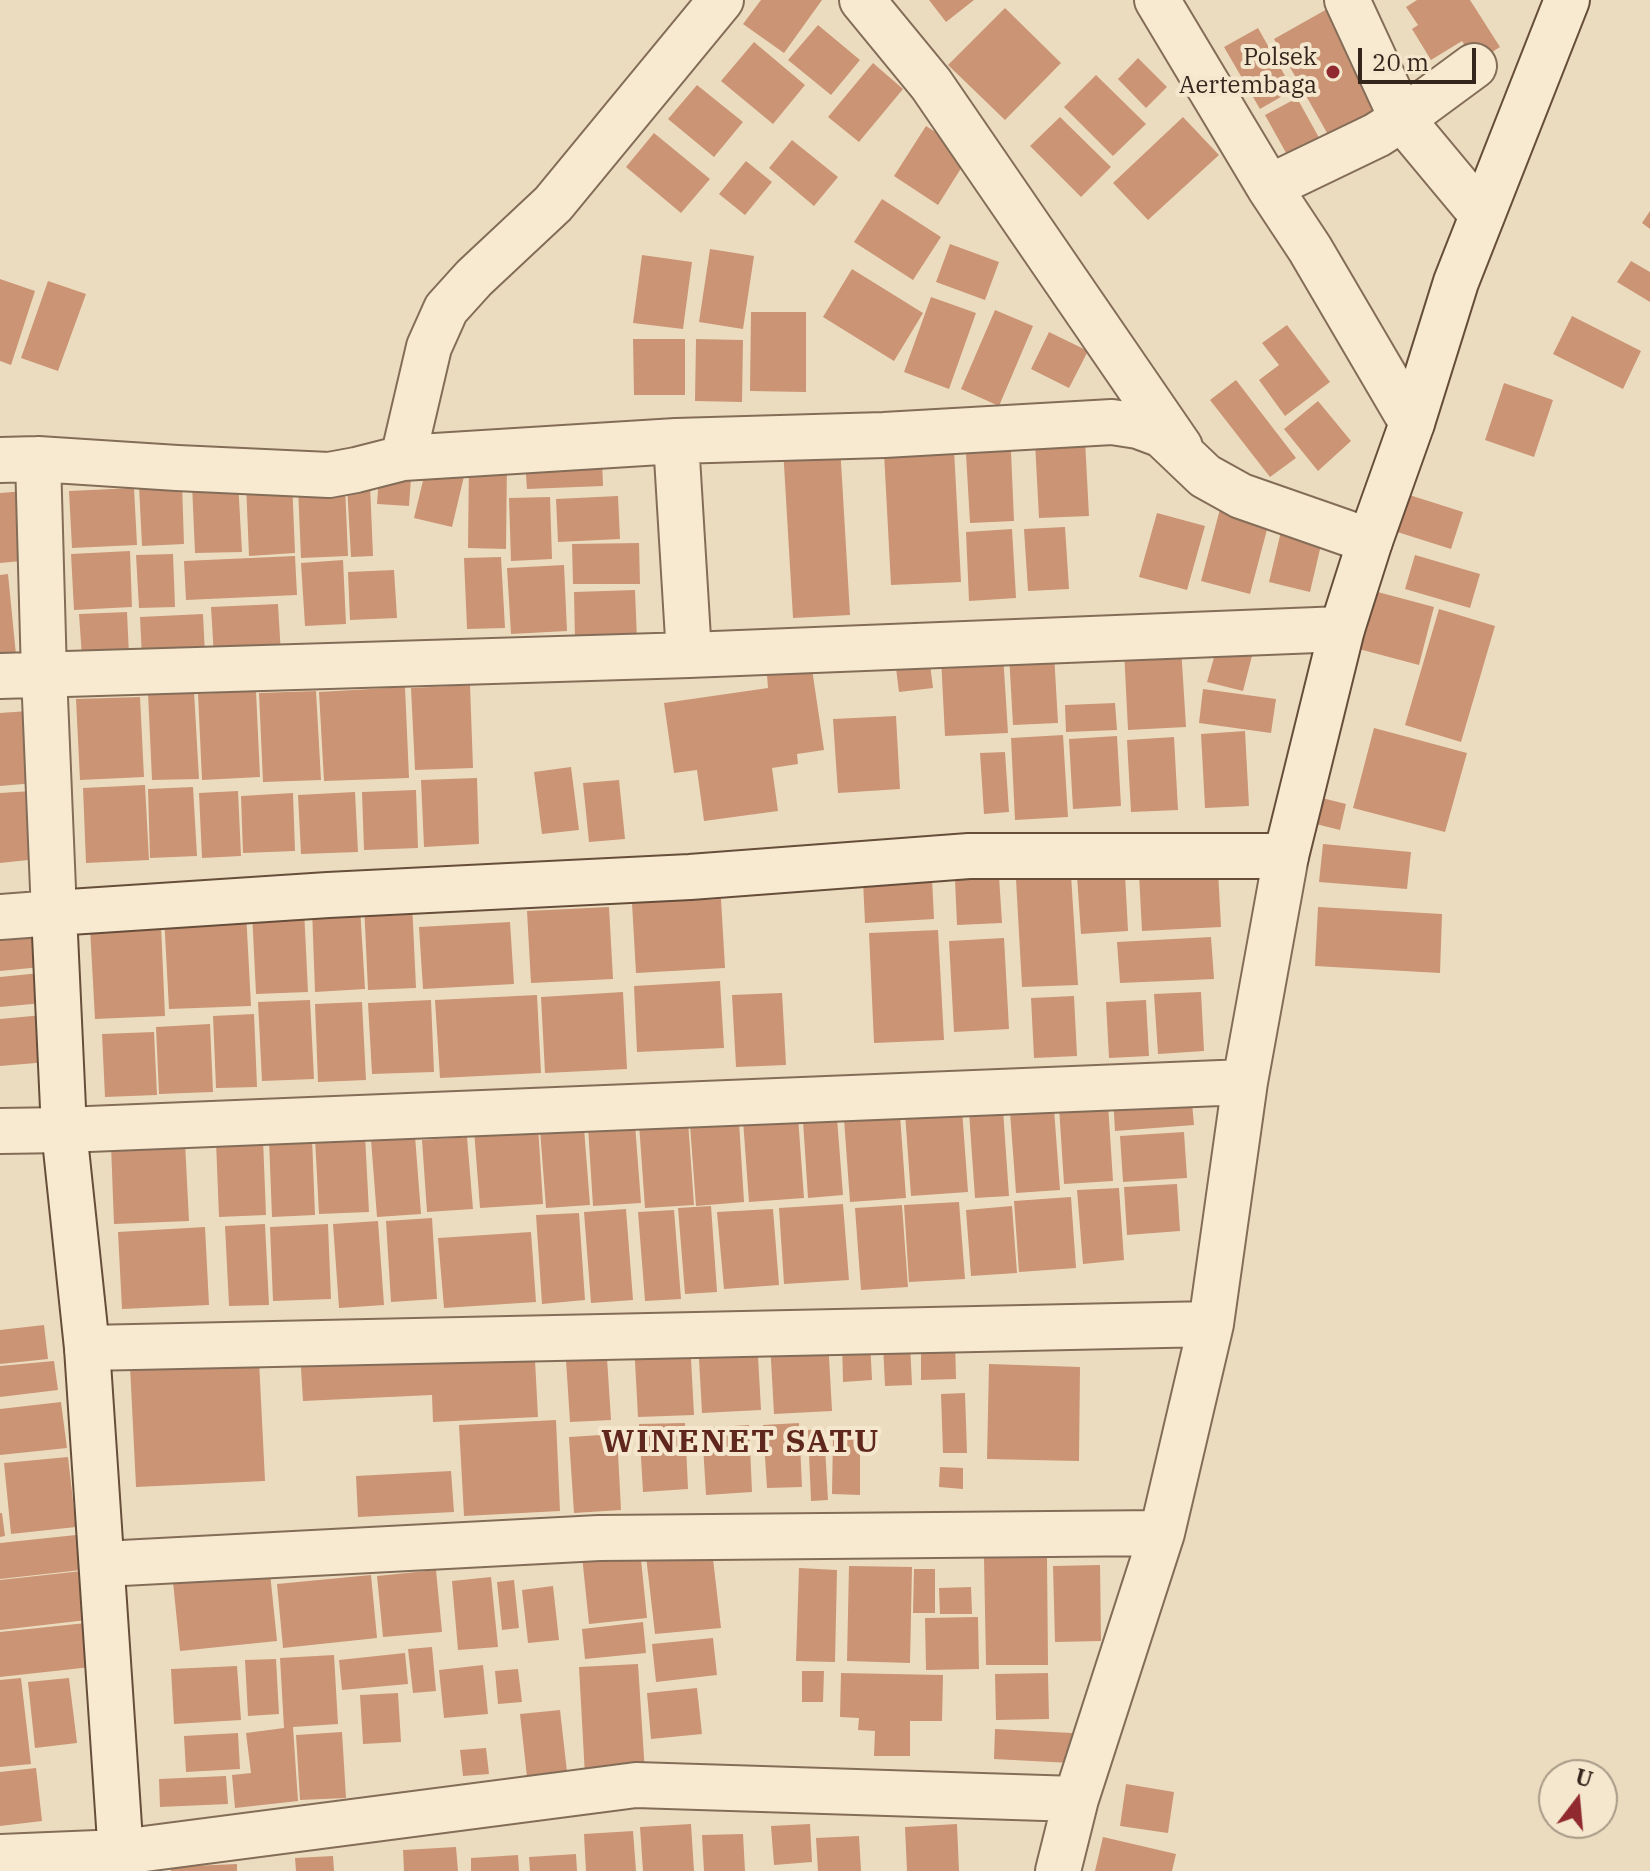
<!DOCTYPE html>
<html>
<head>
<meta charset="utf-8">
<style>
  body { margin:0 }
  #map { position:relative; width:1650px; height:1871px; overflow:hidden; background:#ecdcbf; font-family:"IBM Plex Serif",serif }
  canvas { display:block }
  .north { position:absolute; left:1538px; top:1759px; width:80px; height:80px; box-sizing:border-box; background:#f4e7ce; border:2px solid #a79a87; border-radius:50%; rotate:16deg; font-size:22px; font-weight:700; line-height:32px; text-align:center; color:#34261c }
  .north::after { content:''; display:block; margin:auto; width:28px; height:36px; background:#912a30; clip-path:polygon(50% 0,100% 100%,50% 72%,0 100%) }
  .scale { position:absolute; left:1358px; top:48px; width:118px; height:36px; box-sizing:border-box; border:4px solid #34261c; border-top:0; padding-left:10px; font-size:24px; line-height:28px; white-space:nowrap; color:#34261c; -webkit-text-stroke:6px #f4e7ce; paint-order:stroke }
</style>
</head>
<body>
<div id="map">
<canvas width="1650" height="1871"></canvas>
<div class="north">U</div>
<div class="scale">20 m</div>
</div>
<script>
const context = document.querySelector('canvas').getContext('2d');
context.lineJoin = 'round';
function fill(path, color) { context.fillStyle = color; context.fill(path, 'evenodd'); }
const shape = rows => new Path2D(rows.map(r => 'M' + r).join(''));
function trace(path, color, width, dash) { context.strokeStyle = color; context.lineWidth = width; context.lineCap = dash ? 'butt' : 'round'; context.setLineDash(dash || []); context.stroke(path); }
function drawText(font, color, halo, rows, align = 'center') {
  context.font = font + ' "IBM Plex Serif",serif'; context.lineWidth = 8; context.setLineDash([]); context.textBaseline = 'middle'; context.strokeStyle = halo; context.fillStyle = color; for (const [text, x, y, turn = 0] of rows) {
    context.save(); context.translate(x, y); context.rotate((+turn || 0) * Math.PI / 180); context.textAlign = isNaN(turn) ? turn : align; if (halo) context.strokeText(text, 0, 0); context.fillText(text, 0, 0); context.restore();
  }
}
const building = shape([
  [761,0,822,0,784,53,743,24],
  [929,0,974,0,946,22],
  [1417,0,1470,0,1500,47,1476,62,1462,41,1431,60,1412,29,1418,25,1406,7],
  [1336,4,1393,105,1331,140,1274,39],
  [1005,8,1061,63,1005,120,948,65],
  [818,25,860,60,831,95,788,60],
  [1258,28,1293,90,1260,109,1224,47],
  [754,42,805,85,773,124,721,81],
  [1138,58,1167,87,1146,108,1118,79],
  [873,63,903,89,859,142,828,117],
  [1096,75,1146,124,1113,156,1064,107],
  [697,85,743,122,714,157,668,119],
  [1297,98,1322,143,1290,160,1265,115],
  [1060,117,1111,167,1081,197,1030,146],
  [1183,117,1219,155,1148,220,1113,183],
  [926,126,970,154,938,205,894,176],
  [654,133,710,179,681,213,626,167],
  [792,140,838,177,814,206,769,168],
  [746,161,772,182,745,215,719,194],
  [882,199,941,237,913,280,854,242],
  [1650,211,1650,229,1642,223],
  [950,244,999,262,985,300,936,282],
  [710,249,754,256,743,329,699,322],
  [642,255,692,262,683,329,633,323],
  [1631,261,1650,272,1650,302,1617,282],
  [852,269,923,313,894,361,823,317],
  [0,279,35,291,11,365,0,361],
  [48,281,86,294,58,371,21,358],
  [931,297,976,313,949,389,904,372],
  [995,310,1033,326,999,406,961,389],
  [751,312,806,312,806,392,750,391],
  [1572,316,1641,351,1623,389,1553,354],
  [1287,325,1330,382,1285,416,1259,380,1279,365,1262,343],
  [1049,332,1088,351,1069,388,1031,369],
  [633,339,685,339,685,395,634,395],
  [696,339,743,340,742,402,695,401],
  [1236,380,1296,458,1270,477,1210,400],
  [1504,383,1553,400,1534,457,1485,440],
  [1318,401,1351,441,1318,471,1284,429],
  [1085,440,1089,516,1039,518,1035,442],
  [840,445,850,615,793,618,783,448],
  [954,449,961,582,891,585,884,453],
  [1011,451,1014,521,970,523,966,454],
  [602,459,603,486,527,489,525,462],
  [428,460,466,468,452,527,414,518],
  [469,460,507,461,506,549,468,548],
  [379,476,411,478,409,506,377,504],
  [292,480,295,553,249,556,246,483],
  [238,481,242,552,195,553,192,484],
  [182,484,184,544,142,546,139,486],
  [370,484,373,556,351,557,347,485],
  [345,486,348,556,301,558,298,488],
  [134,488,137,545,72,548,69,491],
  [25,491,32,560,0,563,0,493],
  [1403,493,1463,512,1451,549,1391,530],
  [618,496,620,539,558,542,556,499],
  [550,497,552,559,511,561,509,498],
  [1220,509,1269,522,1250,594,1201,581],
  [1157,513,1205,526,1187,590,1139,577],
  [1283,523,1324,532,1310,592,1269,582],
  [1065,527,1069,589,1028,591,1024,529],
  [1012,529,1016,598,969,601,966,532],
  [639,543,640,584,573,584,572,544],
  [130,551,132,607,74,610,71,554],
  [173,554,175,607,139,608,136,555],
  [1415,555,1480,574,1470,608,1405,589],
  [295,556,297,595,186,600,184,561],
  [501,557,505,628,467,629,464,558],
  [343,560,346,624,305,626,301,563],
  [564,565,567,631,511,634,507,568],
  [394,570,397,618,350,620,348,572],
  [8,574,16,655,0,656,0,575],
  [635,590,637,640,575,642,574,592],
  [1374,591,1434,607,1419,665,1359,649],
  [278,604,281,655,214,657,211,607],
  [1439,609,1495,626,1461,742,1405,725],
  [127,612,129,655,82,657,79,614],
  [203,614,205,655,142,658,140,617],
  [1181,647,1186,727,1128,730,1124,650],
  [1217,647,1252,656,1243,691,1207,682],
  [1054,653,1058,723,1013,725,1009,655],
  [1003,654,1008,733,945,736,941,658],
  [929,656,933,688,899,692,895,660],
  [812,669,824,750,797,754,798,764,772,768,778,811,704,821,697,770,674,773,664,703,768,688,767,675],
  [470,685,473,768,415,770,411,688],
  [405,687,409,778,324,781,319,692],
  [1203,689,1276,699,1271,733,1199,723],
  [194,691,199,779,152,780,148,693],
  [256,691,260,777,202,780,198,694],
  [316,691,321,780,263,782,259,693],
  [140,697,144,777,80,780,76,699],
  [1115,703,1117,730,1066,732,1065,705],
  [28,711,35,783,0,786,0,713],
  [896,716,900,789,838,793,833,719],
  [1374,728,1467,753,1445,832,1353,808],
  [1245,731,1249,806,1205,808,1201,734],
  [1063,735,1068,817,1015,820,1011,738],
  [1117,736,1121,806,1073,809,1069,739],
  [1174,737,1178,810,1131,812,1127,740],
  [1005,752,1009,812,984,814,980,753],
  [571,767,579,830,542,834,534,772],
  [477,778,479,844,424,847,421,780],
  [619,780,625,839,589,842,583,783],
  [145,785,149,860,86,863,83,788],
  [193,787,197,856,150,858,148,789],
  [416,790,418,848,364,850,362,792],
  [32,791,38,859,0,863,0,793],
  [238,791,241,856,202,858,199,793],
  [355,792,358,852,301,854,298,795],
  [293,793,295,851,243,853,241,796],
  [1314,796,1346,804,1340,830,1308,822],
  [1323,844,1411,852,1407,889,1319,882],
  [1218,870,1221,927,1142,931,1139,874],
  [1125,874,1128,931,1081,934,1077,876],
  [1071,875,1078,985,1022,987,1016,879],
  [999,876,1002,923,957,925,955,879],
  [932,878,934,919,865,923,863,881],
  [721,899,725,968,636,973,632,903],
  [412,902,416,988,368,990,364,904],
  [360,907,365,989,315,992,312,909],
  [609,907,613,979,531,983,527,911],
  [1318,907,1442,914,1440,973,1315,966],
  [304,909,308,992,256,994,252,912],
  [246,912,251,1006,169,1009,164,916],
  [510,922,514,984,423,989,419,927],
  [161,925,165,1016,95,1019,90,928],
  [37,928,41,967,0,971,0,931],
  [938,930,944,1040,874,1043,869,933],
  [1211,937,1214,979,1120,983,1117,942],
  [1004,938,1009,1029,954,1032,949,941],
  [40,973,43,1003,0,1007,0,977],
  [720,981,724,1048,637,1052,634,986],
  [623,992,627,1069,545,1073,541,997],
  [1201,992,1204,1051,1158,1054,1154,994],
  [782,993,786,1065,736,1067,732,995],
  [537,995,541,1073,440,1078,435,1000],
  [1074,996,1077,1056,1034,1058,1031,998],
  [310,1000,314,1079,262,1081,258,1002],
  [431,1000,434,1072,372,1074,368,1003],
  [1146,1000,1149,1056,1109,1058,1106,1002],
  [362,1002,366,1080,318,1082,315,1004],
  [254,1014,257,1087,216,1088,213,1016],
  [43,1015,48,1062,0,1066,0,1019],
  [210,1024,213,1092,159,1094,156,1027],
  [154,1032,157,1095,105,1097,102,1034],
  [1191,1092,1194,1125,1115,1131,1113,1097],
  [1108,1104,1113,1181,1064,1184,1059,1107],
  [962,1109,968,1192,911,1196,905,1113],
  [1054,1109,1060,1190,1016,1193,1010,1112],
  [1003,1110,1009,1196,975,1198,969,1112],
  [900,1115,906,1198,850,1202,844,1119],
  [798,1117,804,1198,749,1202,743,1120],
  [837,1118,843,1195,808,1198,803,1121],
  [688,1121,694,1205,645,1208,639,1124],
  [739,1122,744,1202,696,1206,690,1125],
  [635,1124,641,1203,593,1206,588,1127],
  [538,1126,543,1204,480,1208,474,1130],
  [584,1128,590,1205,546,1208,540,1130],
  [1184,1132,1187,1178,1123,1182,1120,1136],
  [365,1135,369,1212,319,1214,315,1138],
  [415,1136,421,1214,377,1217,371,1140],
  [467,1137,473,1209,427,1212,422,1140],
  [312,1138,315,1215,272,1217,269,1140],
  [263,1139,266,1215,219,1217,216,1141],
  [185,1142,189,1221,114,1224,111,1145],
  [1177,1184,1180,1231,1127,1235,1124,1187],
  [1119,1188,1124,1260,1083,1264,1077,1190],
  [1071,1197,1076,1268,1019,1272,1014,1201],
  [959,1202,965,1279,909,1282,904,1205],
  [843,1204,849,1280,784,1284,779,1208],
  [902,1205,908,1287,861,1290,855,1208],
  [711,1206,717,1292,685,1294,678,1208],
  [1012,1206,1017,1273,971,1276,966,1210],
  [626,1209,633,1300,591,1303,584,1212],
  [773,1209,779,1285,724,1289,717,1212],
  [674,1210,681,1299,645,1301,638,1212],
  [579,1213,585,1300,542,1304,536,1215],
  [432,1218,437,1299,391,1302,386,1221],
  [378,1221,384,1305,339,1308,333,1224],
  [265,1224,269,1305,229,1306,225,1226],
  [328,1224,331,1299,273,1301,270,1227],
  [205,1227,209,1305,122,1309,118,1232],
  [531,1232,536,1302,444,1308,438,1238],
  [44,1325,48,1359,0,1364,0,1330],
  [757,1338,761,1410,702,1413,698,1341],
  [828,1339,832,1411,774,1414,770,1342],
  [690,1340,694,1415,638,1417,634,1343],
  [870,1340,872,1380,843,1382,842,1341],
  [921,1340,955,1340,956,1379,921,1380],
  [534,1341,538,1417,433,1422,432,1395,303,1401,300,1353],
  [910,1344,912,1385,885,1386,883,1345],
  [607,1358,611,1420,570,1422,566,1360],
  [259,1360,265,1481,136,1487,130,1366],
  [54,1361,58,1390,0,1397,0,1366],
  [989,1364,1080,1367,1079,1461,987,1459],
  [965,1393,967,1453,943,1453,941,1394],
  [61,1402,67,1448,0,1455,0,1409],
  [556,1420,560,1511,464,1516,459,1425],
  [685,1423,688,1489,643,1492,639,1424],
  [799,1423,802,1487,767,1488,763,1425],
  [749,1425,752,1492,706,1495,702,1428],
  [824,1429,828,1500,811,1501,808,1430],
  [617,1434,621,1510,574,1513,569,1437],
  [833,1437,860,1437,860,1495,832,1494],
  [68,1457,76,1527,11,1534,4,1463],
  [940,1467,963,1468,963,1489,939,1487],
  [451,1471,454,1512,358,1517,356,1476],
  [0,1513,2,1513,5,1536,0,1537],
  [76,1535,81,1570,0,1579,0,1543],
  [640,1550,647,1618,589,1624,582,1556],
  [712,1550,721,1628,655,1634,646,1556],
  [984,1558,1047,1558,1048,1665,986,1665],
  [269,1563,277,1641,180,1651,172,1572],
  [1100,1565,1101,1641,1055,1642,1053,1566],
  [849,1566,912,1567,910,1663,847,1661],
  [799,1568,837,1570,835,1662,796,1661],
  [914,1569,935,1569,935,1613,913,1613],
  [436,1570,442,1632,383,1637,377,1576],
  [82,1571,87,1620,0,1630,0,1580],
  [371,1575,377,1638,283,1648,277,1584],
  [491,1577,498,1647,458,1650,452,1581],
  [514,1580,519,1628,502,1630,497,1582],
  [553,1586,559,1640,528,1643,522,1590],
  [971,1587,972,1614,940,1614,939,1588],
  [978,1617,979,1669,926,1670,925,1618],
  [643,1622,646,1653,585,1659,582,1629],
  [86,1623,91,1667,0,1677,0,1632],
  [713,1638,717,1675,656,1682,652,1644],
  [432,1647,436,1691,413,1693,408,1649],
  [405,1653,408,1684,342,1690,339,1660],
  [334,1655,338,1724,293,1727,298,1801,235,1808,232,1775,251,1773,246,1733,284,1728,280,1658],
  [276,1659,279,1714,248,1716,245,1660],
  [638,1664,645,1773,585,1776,579,1667],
  [483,1665,488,1714,444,1718,439,1670],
  [237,1666,241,1720,174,1724,171,1669],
  [518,1669,522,1702,498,1704,495,1671],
  [802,1671,824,1671,823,1702,802,1702],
  [841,1673,943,1675,942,1721,910,1721,910,1756,874,1756,875,1731,858,1730,859,1718,840,1717],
  [1048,1673,1049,1719,996,1720,995,1674],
  [21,1678,31,1764,0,1767,0,1680],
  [69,1678,77,1743,35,1748,28,1682],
  [697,1688,702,1734,651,1739,647,1693],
  [398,1693,401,1742,363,1744,360,1695],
  [560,1710,567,1772,527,1777,520,1714],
  [995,1729,1072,1733,1071,1763,994,1759],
  [342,1732,346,1798,300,1800,296,1735],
  [238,1733,240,1769,186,1772,184,1736],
  [486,1748,489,1774,463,1776,460,1750],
  [36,1768,42,1821,0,1826,0,1772],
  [226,1776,228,1804,160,1807,159,1779],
  [1126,1784,1174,1792,1168,1833,1120,1826],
  [691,1824,694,1871,643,1871,640,1827],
  [810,1824,812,1862,774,1865,771,1826],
  [957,1824,959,1871,907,1871,905,1827],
  [633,1831,636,1871,586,1871,584,1834],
  [743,1834,745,1871,704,1871,702,1835],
  [859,1836,861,1871,818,1871,816,1838],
  [1103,1837,1176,1854,1172,1871,1095,1871],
  [456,1847,458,1871,404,1871,403,1850],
  [576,1854,577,1871,530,1871,529,1857],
  [518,1855,519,1871,471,1871,471,1858],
  [333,1856,334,1871,296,1871,295,1858],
  [237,1864,237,1871,171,1871,170,1867]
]);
const street = shape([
  [862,0,931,84,1180,447],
  [1157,0,1269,187,1310,249,1412,423],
  [1474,66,1402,119,1482,215],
  [1269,187,1377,135,1402,119,1347,0],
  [676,441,689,655],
  [403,458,429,347,446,309,474,278,553,204,721,0],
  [0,460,38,459,177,468,329,475,356,470,403,458,676,441,884,435,1112,422,1138,426,1162,435,1205,476,1241,496,1370,541],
  [0,676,689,655,1342,629],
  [0,917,54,913,44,674,38,459],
  [0,1131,64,1130,1245,1082],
  [87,1348,1211,1324],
  [103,1564,599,1538,1162,1533],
  [0,1857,121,1852,636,1785,1076,1799,1162,1533,1211,1324,1245,1082,1286,856],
  [1058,1871,1076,1799]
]);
const secondary = shape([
  [122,1871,87,1348,64,1130,54,913,328,895,690,877,969,856,1286,856,1342,629,1370,541,1412,423,1456,282,1567,0]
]);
const markers = [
  [1333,72,8,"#912a30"]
];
const poiNames = [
  ["Polsek",1317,58],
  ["Aertembaga",1317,86]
];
const districtNames = [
  ["WINENET SATU",741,1443]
];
fill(building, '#ca9475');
trace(street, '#846d58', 48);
trace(secondary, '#664e3b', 48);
trace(street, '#f8ead1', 44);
trace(secondary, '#f8ead1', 44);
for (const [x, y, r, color] of markers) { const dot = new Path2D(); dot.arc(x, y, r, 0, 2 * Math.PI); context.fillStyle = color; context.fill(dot); trace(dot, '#f4e7ce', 3); }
drawText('24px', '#34261c', '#f4e7ce', poiNames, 'right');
context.letterSpacing = '2px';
drawText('bold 32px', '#5f271d', '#f4e7ce', districtNames);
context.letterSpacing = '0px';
</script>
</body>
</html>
